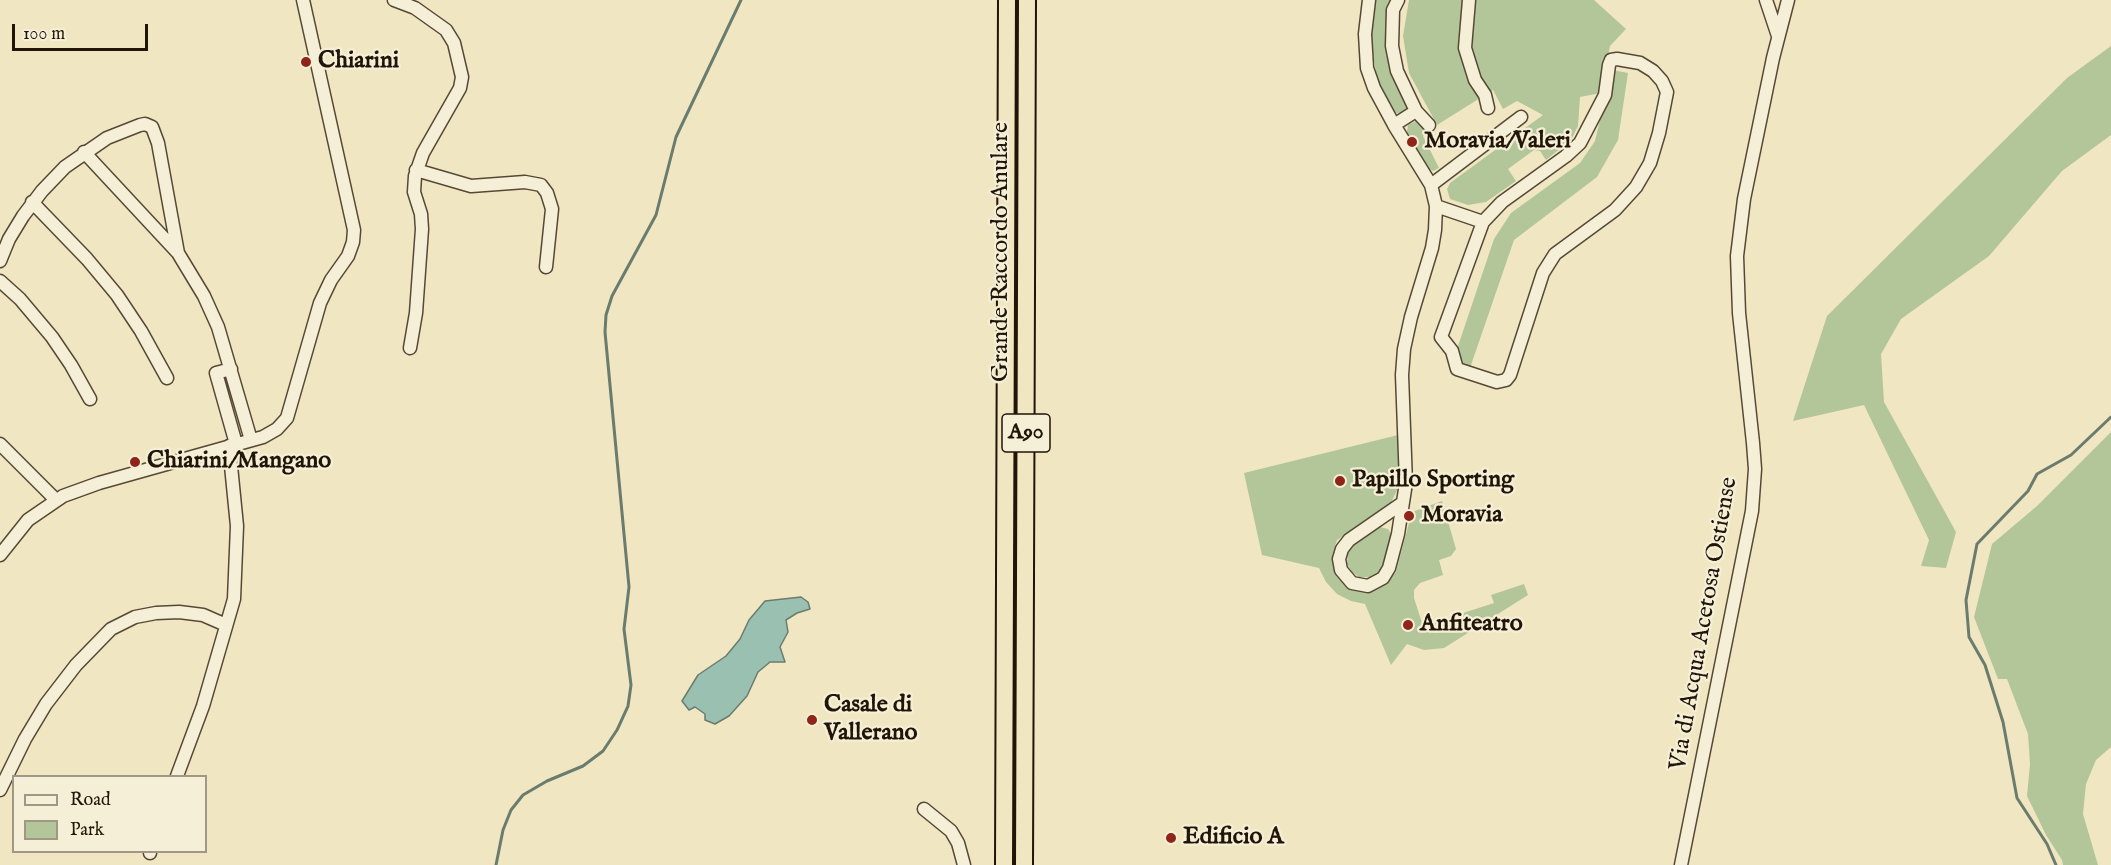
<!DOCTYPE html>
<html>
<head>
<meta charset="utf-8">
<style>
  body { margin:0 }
  #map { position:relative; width:2111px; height:865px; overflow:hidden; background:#f0e6c2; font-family:"IM FELL English",serif }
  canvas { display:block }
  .legend { position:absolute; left:12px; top:775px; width:195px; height:78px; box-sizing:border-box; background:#f5efd7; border:2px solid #a09884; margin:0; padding:8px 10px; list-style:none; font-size:18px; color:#211507 }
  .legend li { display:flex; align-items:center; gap:12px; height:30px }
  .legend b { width:30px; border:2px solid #a09884 }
  .scale { position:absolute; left:12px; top:24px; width:136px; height:27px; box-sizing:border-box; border:3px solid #211507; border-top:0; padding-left:8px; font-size:18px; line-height:21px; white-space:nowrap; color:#211507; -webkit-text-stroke:4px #f5efd7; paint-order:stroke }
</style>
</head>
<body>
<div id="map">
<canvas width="2111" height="865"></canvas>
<ul class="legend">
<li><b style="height:8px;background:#f5efd7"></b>Road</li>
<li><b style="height:16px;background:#b3c699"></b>Park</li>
</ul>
<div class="scale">100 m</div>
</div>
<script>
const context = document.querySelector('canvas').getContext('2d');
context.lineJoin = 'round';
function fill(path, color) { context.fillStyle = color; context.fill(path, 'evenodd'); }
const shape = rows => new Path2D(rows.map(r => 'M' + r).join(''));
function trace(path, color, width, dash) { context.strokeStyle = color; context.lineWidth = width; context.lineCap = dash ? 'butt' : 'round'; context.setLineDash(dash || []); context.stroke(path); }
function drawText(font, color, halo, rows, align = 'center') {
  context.font = font + ' "IM FELL English",serif'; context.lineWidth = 4.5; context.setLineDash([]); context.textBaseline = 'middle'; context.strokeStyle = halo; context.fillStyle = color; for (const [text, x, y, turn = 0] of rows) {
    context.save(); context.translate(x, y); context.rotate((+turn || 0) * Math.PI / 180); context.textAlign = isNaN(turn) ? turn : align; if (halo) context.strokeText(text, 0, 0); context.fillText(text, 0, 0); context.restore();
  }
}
const green = shape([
  [1376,0,1390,0,1387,6,1386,54,1393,79,1407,104,1407,111,1403,115,1394,112,1377,78,1371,42],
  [1409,0,1594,0,1626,29,1610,46,1601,93,1580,97,1578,126,1571,140,1546,160,1540,151,1534,150,1508,169,1516,181,1486,202,1468,205,1450,199,1447,189,1450,183,1543,115,1517,101,1503,109,1493,90,1437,125,1409,73,1403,36],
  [2111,46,2111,135,2062,171,1989,256,1901,319,1881,354,1884,402,1956,532,1946,568,1921,566,1929,540,1864,405,1793,421,1827,316,2067,78],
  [1612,70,1628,73,1618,140,1597,177,1514,240,1470,368,1459,364,1456,352,1494,239,1511,213,1580,163,1595,141],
  [1416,121,1422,125,1427,132,1423,136,1439,168,1433,171,1427,168,1407,132,1408,125],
  [2111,432,2111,747,2096,760,2086,784,2083,814,2098,865,2063,865,2062,860,2046,835,2027,796,2030,764,2028,734,2007,679,1998,679,1974,617,1992,544,2037,506],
  [1398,435,1399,472,1397,490,1391,503,1337,540,1332,556,1333,567,1337,577,1349,587,1386,583,1396,572,1412,512,1442,501,1456,549,1451,556,1439,560,1443,575,1420,583,1414,590,1414,598,1423,626,1494,603,1491,595,1524,584,1528,595,1444,648,1424,650,1407,644,1391,665,1365,604,1351,601,1337,594,1326,582,1319,568,1262,555,1244,473],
  [1380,527,1388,529,1391,534,1383,567,1373,577,1359,577,1352,572,1347,564,1348,551,1351,547]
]);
const water = shape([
  [801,597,808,602,810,609,797,613,786,620,788,632,780,647,785,662,770,662,758,672,747,696,729,716,715,724,705,720,705,714,695,707,689,710,682,701,698,675,726,656,740,639,749,620,765,601,801,597]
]);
const stream = shape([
  [496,865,503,830,511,810,523,795,547,781,583,766,603,751,617,730,628,706,631,685,624,629,629,587,605,332,606,315,612,296,656,215,676,137,741,0],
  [2056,865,2047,844,2017,798,2003,722,1985,665,1969,637,1966,600,1977,544,2028,491,2037,474,2071,455,2111,417]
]);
const minor = shape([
  [394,0,415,8,446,30,454,43,462,77,460,88,423,153,415,176,414,192,421,214,422,229,416,313,410,348],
  [1369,0,1365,34,1367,68,1374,88,1394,125,1431,185,1436,206,1435,230,1432,248,1411,317,1404,349,1402,375,1406,483,1398,534,1389,568,1383,578,1368,586,1352,583,1341,570,1339,559,1342,549,1349,540,1401,504],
  [1398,0,1393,10,1392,46,1397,71,1416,111,1429,125],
  [1469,0,1465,48,1475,80,1485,95,1488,108],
  [1766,0,1778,36],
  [1617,59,1640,63,1653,71,1662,81,1667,92,1659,133,1650,163,1636,187,1615,210,1555,254,1543,273,1510,375,1506,380,1497,382,1457,369,1452,351,1441,337,1483,222,1502,202,1566,156,1580,143,1605,95,1609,65,1611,60,1617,59],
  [1394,125,1416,111],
  [84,152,177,252],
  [416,170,471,186,525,182,541,185,547,193,552,209,546,267],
  [1431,185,1521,117],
  [32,202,87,259,117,295,141,331,167,378],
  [1436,206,1483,222],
  [0,261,9,239,23,216,42,191,65,167,107,138,140,125,145,124,152,127,158,143,178,253,204,296,218,327,251,440],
  [0,281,20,299,52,337,71,365,90,399],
  [231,369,216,373,236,444],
  [0,444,56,500],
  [0,555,28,520,63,496,99,483,263,437,277,429,287,418,320,303,331,280,348,256,353,242,354,230,303,0],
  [177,776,203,706,234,599,237,526,229,446],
  [0,790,25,739,46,704,76,665,111,629,135,617,156,613,179,612,203,615,226,625],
  [924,809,951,831,958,843,964,865],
  [150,853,150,852],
  [1681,865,1752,511,1755,469,1753,443,1739,313,1737,256,1744,199,1773,58,1788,0]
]);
const highway = shape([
  [1004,865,1007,0],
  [1024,865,1027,0]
]);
const markers = [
  [306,62,6,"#8f2418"],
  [1412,142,6,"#8f2418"],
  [135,462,6,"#8f2418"],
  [1340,481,6,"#8f2418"],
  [1409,516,6,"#8f2418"],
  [1408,625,6,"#8f2418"],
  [812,720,6,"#8f2418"],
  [1171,838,6,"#8f2418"]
];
const shields = [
  [1026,433,48]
];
const shieldNames = [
  ["A90",1026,433]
];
const poiNames = [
  ["Chiarini",318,62],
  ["Moravia/Valeri",1424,142],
  ["Chiarini/Mangano",147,462],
  ["Papillo Sporting",1352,481],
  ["Moravia",1421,516],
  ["Anfiteatro",1420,625],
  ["Casale di",824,706],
  ["Vallerano",824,734],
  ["Edificio A",1183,838]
];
const streetNames = [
  ["Grande Raccordo Anulare",1002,252,-90],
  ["Via di Acqua Acetosa Ostiense",1705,624,-80]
];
fill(green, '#b3c699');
fill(water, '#9ac0b2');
trace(water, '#6a7c6e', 1.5);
trace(stream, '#6a7c6e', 3);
trace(minor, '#554936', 15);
trace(highway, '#211507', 20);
trace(minor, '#f5efd7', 12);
trace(highway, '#f0e6c2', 16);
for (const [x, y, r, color] of markers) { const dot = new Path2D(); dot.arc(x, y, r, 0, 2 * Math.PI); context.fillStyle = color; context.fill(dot); trace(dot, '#f5efd7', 2); }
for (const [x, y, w] of shields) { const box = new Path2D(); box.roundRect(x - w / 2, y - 19, w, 38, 4.5); context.fillStyle = '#f5efd7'; context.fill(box); trace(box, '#211507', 1.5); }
drawText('bold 22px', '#211507', null, shieldNames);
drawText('bold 24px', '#211507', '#f5efd7', poiNames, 'left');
drawText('24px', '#211507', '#f5efd7', streetNames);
</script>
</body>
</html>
